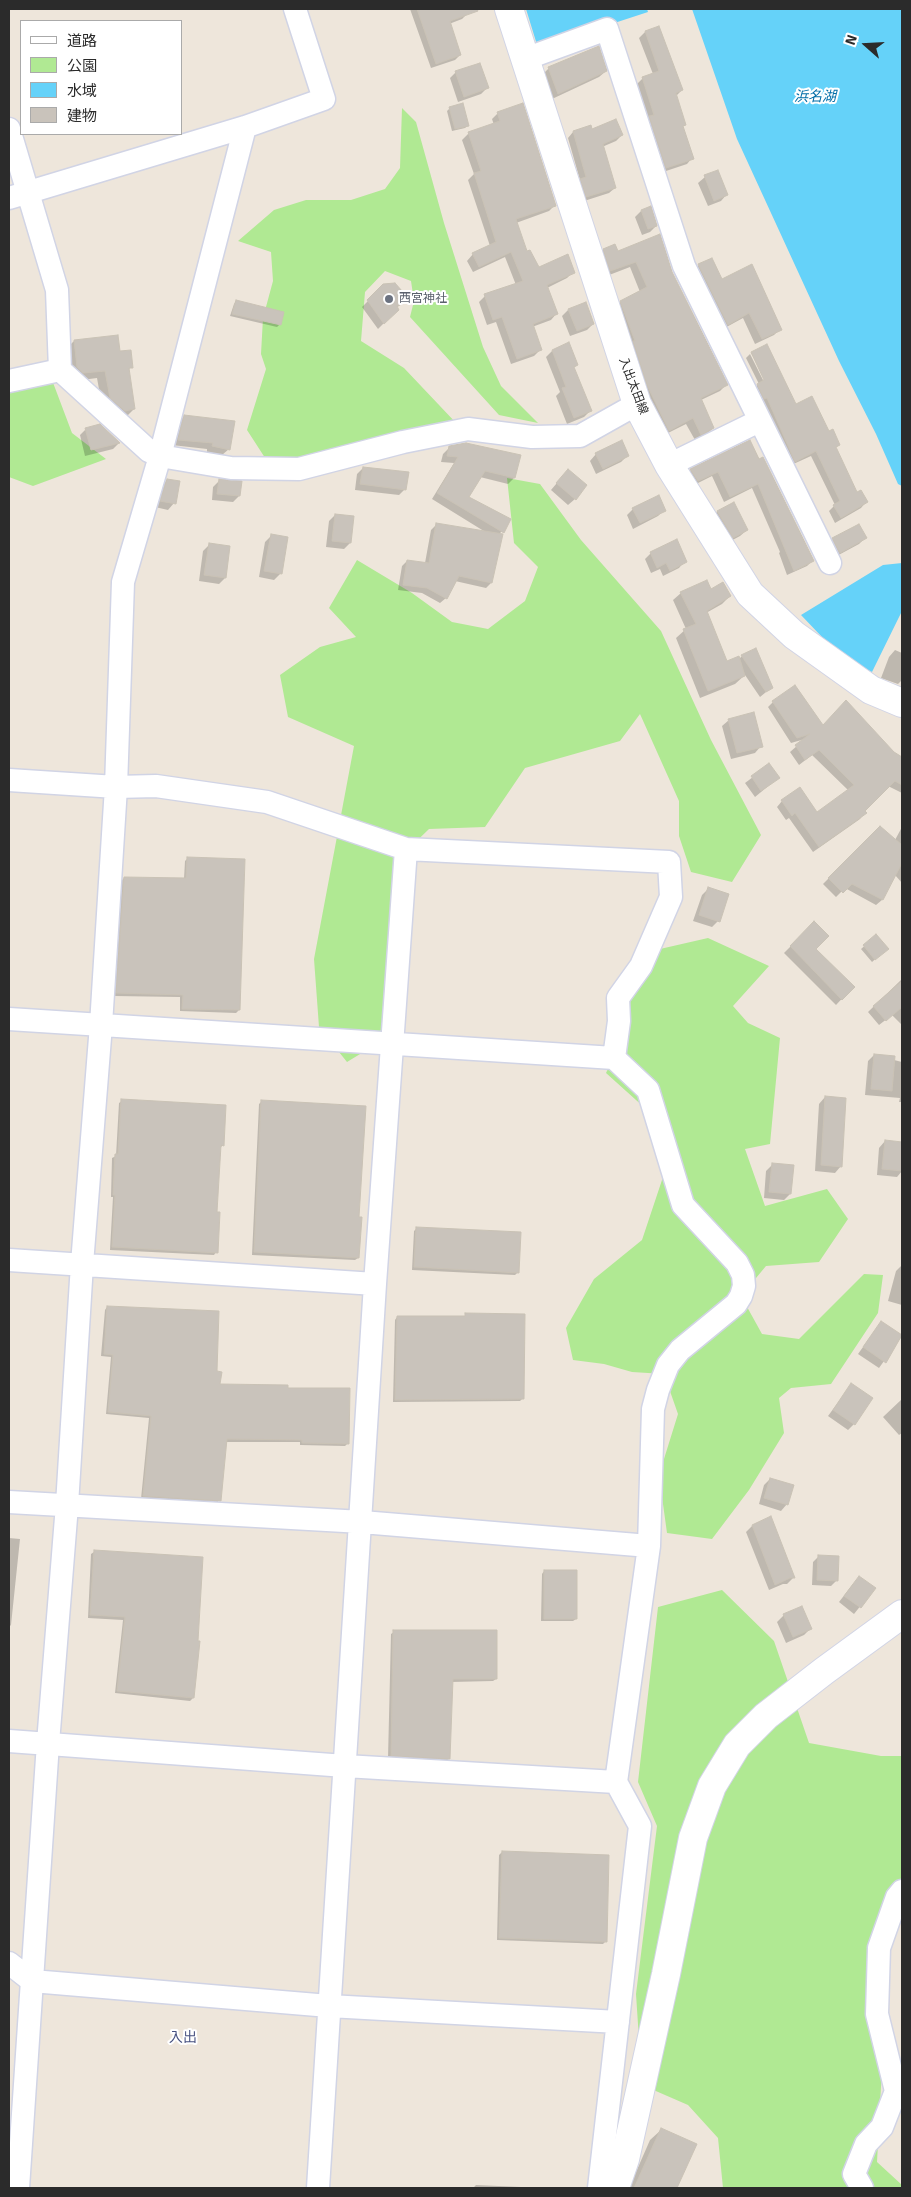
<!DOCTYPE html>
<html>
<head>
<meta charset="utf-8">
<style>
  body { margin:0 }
  #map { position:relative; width:911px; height:2197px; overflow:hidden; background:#eee6db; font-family:Signika,"Noto Sans JP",sans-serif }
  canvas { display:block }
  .frame { position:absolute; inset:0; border:10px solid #2b2b2b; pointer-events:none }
  .legend { position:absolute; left:20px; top:20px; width:162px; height:115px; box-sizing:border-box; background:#fff; border:1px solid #aaa; margin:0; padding:6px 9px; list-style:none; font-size:15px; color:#2b2b2b }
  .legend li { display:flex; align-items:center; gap:10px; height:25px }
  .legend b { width:25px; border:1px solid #aaa }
  .north { position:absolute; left:841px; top:20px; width:50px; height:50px; -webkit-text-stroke:4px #fff; paint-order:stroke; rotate:289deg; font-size:14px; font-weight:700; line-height:20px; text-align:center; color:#2b2b2b }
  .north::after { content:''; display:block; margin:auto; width:18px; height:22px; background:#2b2b2b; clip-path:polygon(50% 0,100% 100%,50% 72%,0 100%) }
</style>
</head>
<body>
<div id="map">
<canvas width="911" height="2197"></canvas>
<div class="frame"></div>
<ul class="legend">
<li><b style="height:6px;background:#fff"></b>道路</li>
<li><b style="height:14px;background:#b0e993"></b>公園</li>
<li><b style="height:14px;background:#65d2f9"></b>水域</li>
<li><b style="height:14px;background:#c9c3bb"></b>建物</li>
</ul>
<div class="north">N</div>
</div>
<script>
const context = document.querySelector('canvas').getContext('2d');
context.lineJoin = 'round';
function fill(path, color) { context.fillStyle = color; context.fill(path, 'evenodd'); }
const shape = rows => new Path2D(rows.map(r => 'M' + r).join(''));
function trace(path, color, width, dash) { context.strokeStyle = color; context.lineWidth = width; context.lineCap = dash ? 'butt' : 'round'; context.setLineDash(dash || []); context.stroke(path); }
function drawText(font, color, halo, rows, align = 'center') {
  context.font = font + ' Signika,"Noto Sans JP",sans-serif'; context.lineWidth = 4; context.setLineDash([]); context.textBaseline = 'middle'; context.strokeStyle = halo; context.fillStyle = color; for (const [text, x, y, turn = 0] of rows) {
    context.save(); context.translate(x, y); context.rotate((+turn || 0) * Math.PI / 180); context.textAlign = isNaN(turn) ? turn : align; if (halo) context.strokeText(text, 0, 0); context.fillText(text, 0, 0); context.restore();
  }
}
const green = shape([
  [402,108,416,122,444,223,483,347,501,386,538,423,499,415,410,317,414,301,411,281,385,271,365,292,361,341,404,368,457,424,269,464,247,430,266,369,261,354,263,318,273,281,271,252,238,241,274,210,306,200,351,200,385,189,400,168],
  [49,372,72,433,106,459,33,486,9,477,9,379],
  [507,478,540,484,581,540,661,631,711,740,761,835,732,882,691,872,679,836,679,801,640,714,620,741,525,768,485,827,429,829,393,864,388,1037,347,1062,319,1027,314,959,354,746,288,717,280,675,320,647,356,637,329,608,357,560,412,593,452,622,488,629,525,601,538,567,514,543],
  [708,938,769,966,733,1006,748,1023,780,1038,770,1144,745,1149,765,1206,827,1189,848,1219,819,1262,766,1266,741,1296,762,1334,799,1339,864,1274,883,1275,878,1313,831,1384,791,1388,779,1398,784,1433,749,1490,712,1539,667,1533,659,1475,678,1414,664,1374,632,1372,604,1364,573,1360,566,1328,594,1279,642,1240,662,1180,662,1134,646,1109,606,1073,625,1033,628,998,660,949],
  [722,1590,774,1641,809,1743,881,1756,902,1756,902,1889,890,1917,877,2162,902,2185,902,2188,723,2188,718,2138,688,2105,642,2085,636,1994,657,1826,638,1782,658,1607]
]);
const water = shape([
  [526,9,647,9,648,12,538,48],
  [692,9,902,9,902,486,898,484,876,434,839,361,737,139],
  [902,563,902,611,872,672,842,658,801,615,883,565]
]);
const shadow = shape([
  [410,9,466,9,467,14,462,19,449,24,460,55,455,60,431,68],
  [659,27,682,90,676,96,684,125,682,127,692,158,687,164,660,173,648,119,637,84,643,78,653,74,639,38,645,32],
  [549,68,606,71,599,77,552,99,543,74],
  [456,72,487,88,481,94,458,102,450,78],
  [450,108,468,125,465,128,452,131,447,111],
  [498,113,555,205,549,211,516,223,526,253,538,269,573,272,567,278,547,288,557,313,551,320,532,327,540,350,534,356,511,364,496,322,487,325,479,302,485,296,516,285,505,257,473,272,467,261,473,254,490,246,468,180,474,174,462,140,468,134,494,125,492,119],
  [591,127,592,131,622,135,616,141,602,147,615,188,609,193,581,202,575,185,580,180,568,138,573,132],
  [717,171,727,194,721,201,708,206,698,183,705,177],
  [641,211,656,226,650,232,642,235,635,217],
  [604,250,671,272,726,385,720,391,701,400,713,428,707,434,695,440,686,424,662,436,615,309,621,302,640,292,630,267,604,277,598,256],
  [711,259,721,281,780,329,774,335,755,344,743,318,721,330,692,271,699,265],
  [377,292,408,300,396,308,397,310,378,329,362,307],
  [236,301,280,324,277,327,230,316,234,304],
  [568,310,593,324,587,330,570,336,562,316],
  [74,341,119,353,131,367,128,370,134,409,126,417,102,406,97,378,74,381,66,349],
  [569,344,577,365,573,368,590,411,584,417,567,424,556,396,560,392,546,357,552,351],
  [767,346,795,406,828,432,839,445,835,448,856,494,866,502,861,508,835,523,829,511,835,505,811,456,789,466,752,390,759,384,746,358,750,354,766,386,768,385,751,353],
  [185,416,229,449,222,455,207,452,207,449,172,445,178,422],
  [86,429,119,443,113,449,85,456,80,435],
  [750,442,813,560,807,566,787,575,779,553,780,552,752,488,724,502,712,476,692,486,685,476,691,470],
  [450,447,519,456,514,478,508,484,480,477,468,498,509,520,499,535,491,583,486,588,455,581,446,598,440,603,422,593,398,590,402,566,407,561,425,563,431,530,436,525,487,533,432,499,454,463,441,462,443,454],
  [596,454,628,455,621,462,596,474,590,461],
  [363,468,405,489,399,495,355,490,357,474],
  [562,477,575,499,568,505,551,490],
  [167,480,174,503,168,510,155,507,161,486],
  [219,481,239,496,233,502,212,500,213,487],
  [733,504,747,530,740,536,727,543,711,518,717,512],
  [633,509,664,510,658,516,633,529,627,515],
  [335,515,350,543,344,549,326,547,329,521],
  [271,536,281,573,274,580,259,577,265,542],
  [865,538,859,544,833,558,827,545,833,539],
  [209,545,225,578,219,584,199,581,203,551],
  [651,553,685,561,679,568,663,576,660,569,651,573,645,559],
  [711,591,730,596,722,604,706,613,726,663,739,659,742,656,771,688,760,697,745,675,735,684,700,698,676,638,686,629,673,600,681,593],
  [895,650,902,653,902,680,898,684,881,678,889,657],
  [773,702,823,727,902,758,902,793,888,786,863,811,865,813,860,819,813,852,789,818,786,820,777,807,782,801,816,814,849,791,812,755,799,765,790,752,805,739,791,743,768,707],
  [729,720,761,746,755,753,731,759,722,726],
  [769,765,778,778,755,797,745,783],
  [880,827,895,840,902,827,902,883,895,875,882,900,876,905,845,888,836,897,823,884],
  [187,859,239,1010,236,1013,180,1011,180,997,114,996,121,881,124,878,184,879,185,861],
  [708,889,718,921,712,927,693,921,702,895],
  [814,923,814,949,853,987,836,1005,784,953],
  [876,936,887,949,872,962,861,949],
  [902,979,902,1025,892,1015,879,1025,868,1012],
  [874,1055,902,1062,902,1102,899,1102,900,1098,865,1095,868,1061],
  [825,1097,841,1166,835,1173,815,1171,819,1104],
  [122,1101,223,1145,220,1148,216,1213,216,1252,214,1255,110,1250,113,1197,111,1197,112,1158,116,1156,119,1103],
  [262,1101,358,1218,358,1258,355,1260,252,1255,259,1104],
  [885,1141,902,1143,902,1171,897,1177,877,1175,879,1148],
  [772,1165,790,1194,784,1200,764,1198,766,1171],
  [417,1228,518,1272,515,1275,412,1270,414,1231],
  [902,1265,902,1305,888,1301,896,1271],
  [107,1307,216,1372,219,1385,287,1389,348,1443,345,1446,300,1445,300,1442,225,1442,219,1500,217,1503,141,1499,149,1418,106,1414,111,1357,101,1356,105,1310],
  [397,1317,523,1398,520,1401,393,1402,395,1320],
  [881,1322,902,1336,879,1368,858,1354],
  [851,1385,854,1424,848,1430,828,1416],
  [902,1399,902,1433,899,1435,883,1417],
  [770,1479,787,1504,781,1511,759,1504,764,1485],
  [770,1518,793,1578,787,1584,783,1584,769,1590,746,1532,752,1526],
  [9,1538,20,1539,11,1625,9,1627],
  [94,1552,193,1698,190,1701,115,1693,123,1620,88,1618,91,1554],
  [819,1556,837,1580,831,1586,812,1585,813,1562],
  [544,1571,576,1619,573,1621,541,1621,542,1574],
  [853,1584,874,1589,854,1614,839,1602],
  [784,1615,810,1629,804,1635,786,1643,777,1622],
  [394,1632,496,1679,493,1681,451,1682,449,1759,446,1761,388,1758,391,1634],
  [502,1852,605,1942,603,1944,497,1940,499,1855],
  [661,2130,695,2144,676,2188,629,2188,650,2140],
  [476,2185,544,2188,473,2188]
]);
const building = shape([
  [417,9,477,9,478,11,450,21,461,55,436,64,417,9],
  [659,26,683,90,676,93,686,125,683,126,694,159,666,168,649,116,654,115,642,77,659,71,645,31,659,26],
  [599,46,607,71,558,94,548,67,599,46],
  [480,63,489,88,464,97,455,71,480,63],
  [463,103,469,126,455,129,449,107,463,103],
  [523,103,556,206,516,219,527,251,530,250,539,267,568,254,575,273,547,285,558,314,533,324,542,350,517,359,502,317,493,320,484,294,523,281,511,252,479,267,472,253,496,242,474,173,481,171,468,132,500,121,497,112,523,103],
  [616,119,623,135,603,144,616,188,586,197,580,179,586,177,573,131,591,125,592,129,616,119],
  [718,170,728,195,714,201,704,175,718,170],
  [651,206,657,226,648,229,641,210,651,206],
  [660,234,672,272,728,385,701,398,714,428,701,435,693,418,669,431,647,385,633,341,635,341,620,301,647,287,636,262,610,271,603,249,615,244,618,251,660,234],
  [712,258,722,279,752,264,782,330,762,339,749,313,728,325,698,264,712,258],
  [395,283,410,300,397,306,399,310,384,324,367,300,383,284,395,283],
  [236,300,284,312,281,325,232,314,236,300],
  [586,302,594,324,577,331,568,309,586,302],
  [118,335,120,351,131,350,133,368,129,368,135,409,125,411,110,398,105,371,83,373,77,367,74,340,118,335],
  [569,342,578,365,574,367,592,411,574,418,562,388,566,387,552,350,569,342],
  [767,344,796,404,812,396,829,431,833,429,840,445,836,447,857,492,861,490,868,502,841,518,833,505,840,501,816,451,795,462,767,398,764,399,757,384,764,380,751,352,767,344],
  [184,415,235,421,230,450,212,446,213,443,178,440,184,415],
  [100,424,120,443,91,450,85,428,100,424],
  [622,440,629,456,603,469,595,453,622,440],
  [750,440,759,459,763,457,814,561,794,571,758,484,730,497,718,472,698,481,690,469,750,440],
  [466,443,521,455,515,478,485,471,469,497,511,519,504,533,437,493,458,457,447,456,449,446,466,443],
  [363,467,409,472,406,490,360,484,363,467],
  [568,469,587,485,576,500,556,483,568,469],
  [167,479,180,481,176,504,160,501,167,479],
  [219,479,242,481,240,496,217,494,219,479],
  [659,495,666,511,640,523,632,508,659,495],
  [734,502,748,530,733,538,717,511,734,502],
  [335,514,354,516,351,543,332,541,335,514],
  [436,523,503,534,492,583,459,576,447,599,427,588,403,585,407,560,429,563,436,523],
  [859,524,867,538,840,553,832,538,859,524],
  [271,534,288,537,282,574,264,571,271,534],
  [677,539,687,562,670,571,666,563,657,568,650,552,677,539],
  [209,543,230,546,226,578,204,575,209,543],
  [707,580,711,589,723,582,731,596,707,611,727,661,739,656,745,676,708,691,683,629,696,624,680,592,707,580],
  [756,648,773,688,766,692,741,655,756,648],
  [795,685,823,725,846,700,894,752,902,757,902,785,895,781,865,811,867,813,819,847,795,813,792,816,781,800,800,787,817,812,854,785,819,750,805,760,795,745,810,734,797,738,772,701,795,685],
  [754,712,763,747,737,753,728,719,754,712],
  [769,763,780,778,761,791,751,776,769,763],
  [880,826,902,845,902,863,883,900,852,884,843,893,828,878,880,826],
  [187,857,245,859,240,1010,182,1009,183,995,116,993,124,877,186,878,187,857],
  [708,887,729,894,720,922,699,915,708,887],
  [814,921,829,936,816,949,855,987,842,1000,790,946,814,921],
  [876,934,889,949,875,960,863,945,876,934],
  [902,981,902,1007,886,1021,873,1006,902,981],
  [874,1054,895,1056,892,1091,871,1089,874,1054],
  [825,1096,846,1098,842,1167,821,1165,825,1096],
  [121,1099,226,1105,224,1146,221,1145,217,1212,220,1212,218,1253,112,1247,115,1195,113,1195,115,1154,118,1154,121,1099],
  [261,1100,366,1106,359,1217,362,1217,359,1258,254,1252,261,1100],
  [885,1140,902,1142,902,1171,882,1169,885,1140],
  [772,1163,794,1165,791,1194,769,1192,772,1163],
  [416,1227,521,1232,519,1273,414,1267,416,1227],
  [107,1306,219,1311,217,1371,222,1372,220,1384,288,1385,288,1388,350,1388,349,1444,302,1443,302,1440,227,1439,221,1501,143,1496,151,1416,108,1412,113,1355,104,1354,107,1306],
  [465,1313,525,1314,524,1399,395,1400,397,1316,465,1316,465,1313],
  [881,1321,902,1335,886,1363,863,1347,881,1321],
  [851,1383,873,1398,855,1425,833,1410,851,1383],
  [770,1478,794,1485,788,1505,764,1498,770,1478],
  [771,1516,795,1578,790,1578,775,1585,752,1525,771,1516],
  [94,1550,203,1557,198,1641,200,1641,194,1698,117,1691,125,1617,90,1615,94,1550],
  [818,1555,839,1556,838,1581,817,1580,818,1555],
  [544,1570,577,1570,577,1619,544,1619,544,1570],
  [859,1576,876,1588,861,1608,844,1596,859,1576],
  [802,1606,812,1629,793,1637,783,1614,802,1606],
  [393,1630,497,1630,497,1679,453,1679,450,1759,391,1756,393,1630],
  [502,1851,609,1855,607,1942,499,1938,502,1851],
  [661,2128,697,2144,677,2188,634,2188,661,2128]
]);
const minor = shape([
  [525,59,607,29,684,266,830,563],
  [9,129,57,290,60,370,149,451,160,456,231,468,299,469,403,442,468,429,532,437,580,436,637,404],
  [9,198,245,127,324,99,295,9],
  [9,381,60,370],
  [669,465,759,421],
  [9,780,116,787,156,786,267,802,406,849,669,862,671,897,641,966,618,998,619,1021,614,1058],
  [9,1019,614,1058,648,1090,683,1205,737,1263,743,1275,744,1286,741,1296,736,1304,680,1350,668,1365,658,1390,653,1409,649,1546,616,1782,640,1826,599,2188],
  [9,1260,375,1284],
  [9,1502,362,1522,649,1546],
  [9,1741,345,1766,616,1782],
  [9,1963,32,1981,329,2006,618,2022],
  [18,2188,48,1743,67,1505,82,1264,101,1025,116,787,123,582,160,456,245,127],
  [318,2188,375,1284,406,849],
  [862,2188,854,2174,866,2144,882,2127,896,2091,877,2014,879,1948,897,1897,902,1891]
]);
const tertiary = shape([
  [615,2188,625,2159,666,1974,693,1838,712,1786,737,1745,766,1716,824,1671,902,1614]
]);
const secondary = shape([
  [509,9,637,404,669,465,750,594,794,635,871,690,902,703]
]);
const markers = [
  [389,299,5,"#6b7280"]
];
const worshipNames = [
  ["西宮神社",399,299]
];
const streetNames = [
  ["入出太田線",633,386,69]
];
const waterNames = [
  ["浜名湖",815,97]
];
const neighbourhoodNames = [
  ["入出",183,2038]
];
fill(green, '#b0e993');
fill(water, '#65d2f9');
fill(shadow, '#0003');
fill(building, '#c9c3bb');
trace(building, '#c9c2b5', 1);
trace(minor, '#d1d4e5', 25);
trace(tertiary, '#d1d4e5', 30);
trace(secondary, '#d1d4e5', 30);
trace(minor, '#fff', 22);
trace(tertiary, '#fff', 28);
trace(secondary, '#fff', 28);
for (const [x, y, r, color] of markers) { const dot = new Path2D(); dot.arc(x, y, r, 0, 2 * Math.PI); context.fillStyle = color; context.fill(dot); trace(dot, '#fff', 2); }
drawText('12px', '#5b616d', '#fff', worshipNames, 'left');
drawText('12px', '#2b2b2b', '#fff', streetNames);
drawText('italic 14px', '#026ea8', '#fff', waterNames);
drawText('14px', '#475180', '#fff', neighbourhoodNames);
</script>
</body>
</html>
